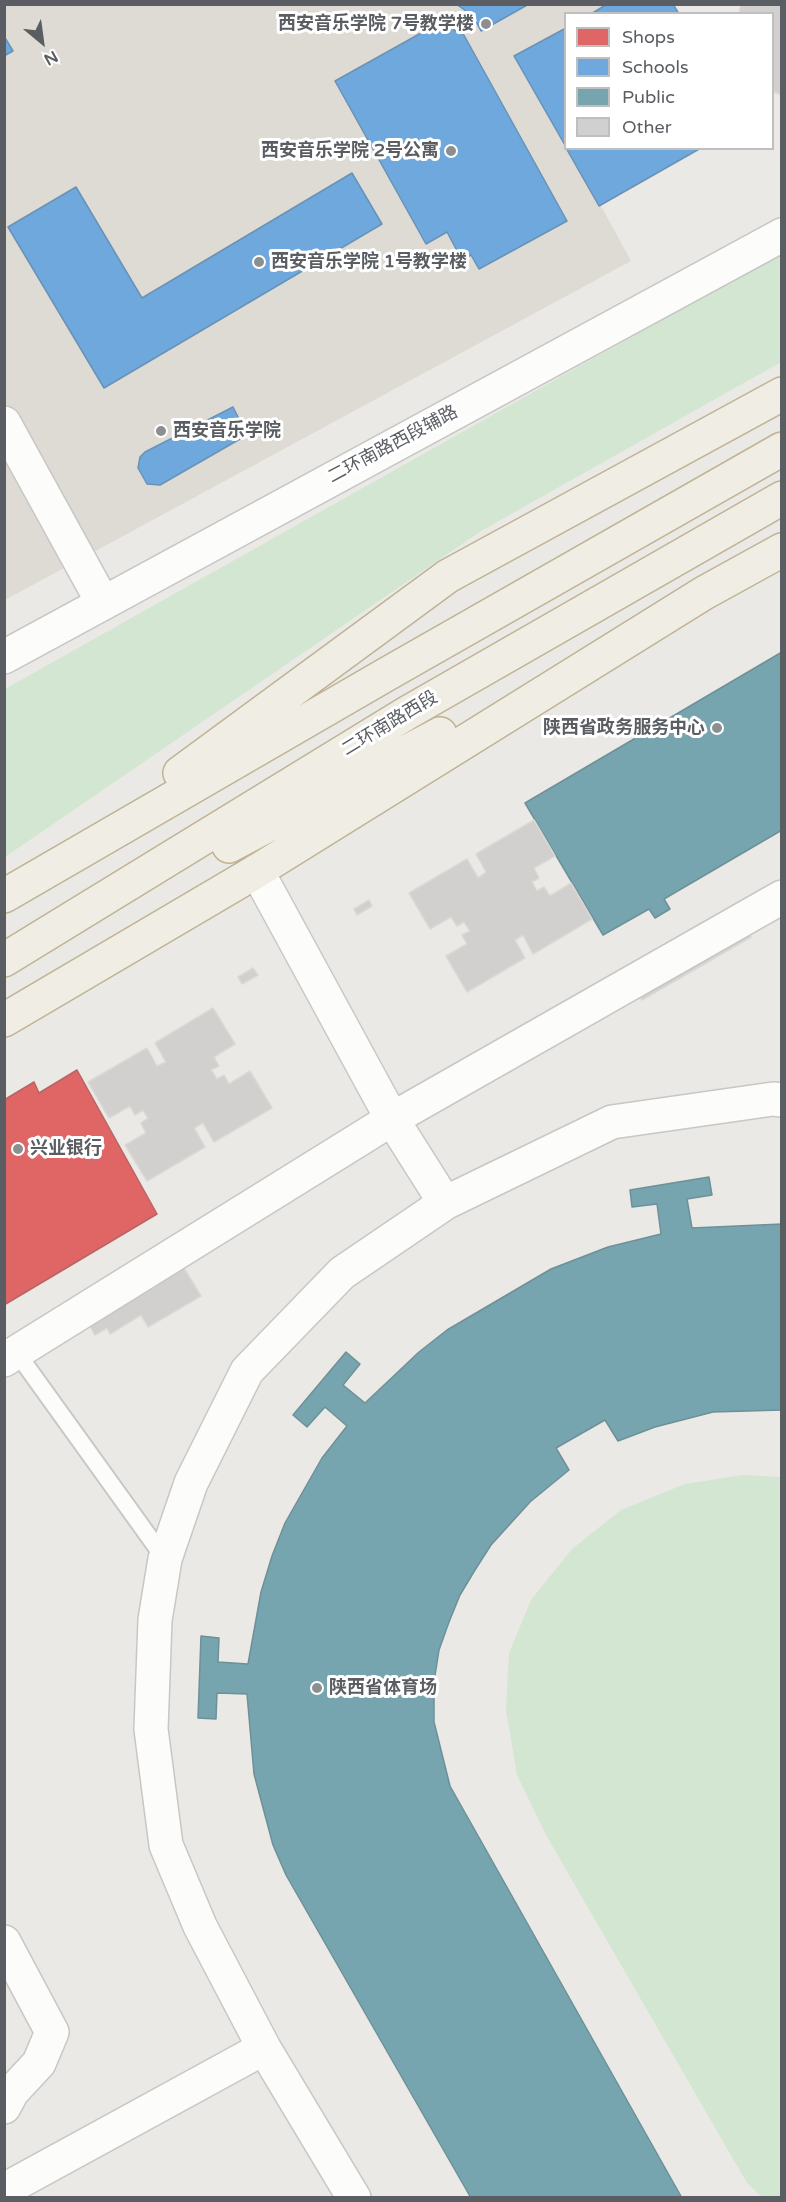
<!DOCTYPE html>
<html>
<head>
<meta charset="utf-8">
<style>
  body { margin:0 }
  #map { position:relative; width:786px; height:2202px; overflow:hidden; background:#eae9e5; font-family:"Varela Round",sans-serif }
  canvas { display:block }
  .frame { position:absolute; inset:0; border:6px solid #5a5e62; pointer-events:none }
  .legend { position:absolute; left:564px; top:12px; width:210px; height:138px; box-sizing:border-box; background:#fff; border:2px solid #bdbfc0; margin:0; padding:8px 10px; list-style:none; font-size:18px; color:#5a5e62 }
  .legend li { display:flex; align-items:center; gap:12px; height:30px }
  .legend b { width:30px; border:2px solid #bdbfc0 }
  .north { position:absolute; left:12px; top:12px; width:60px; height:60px; -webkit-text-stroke:4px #fff; paint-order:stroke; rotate:151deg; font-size:16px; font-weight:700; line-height:24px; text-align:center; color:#5a5e62 }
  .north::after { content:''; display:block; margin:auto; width:21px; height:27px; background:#5a5e62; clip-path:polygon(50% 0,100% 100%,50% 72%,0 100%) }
</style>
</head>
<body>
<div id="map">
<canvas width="786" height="2202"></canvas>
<div class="frame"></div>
<ul class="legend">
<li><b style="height:16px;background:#e06666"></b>Shops</li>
<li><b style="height:16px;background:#6fa8dc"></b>Schools</li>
<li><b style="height:16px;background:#76a5af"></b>Public</li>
<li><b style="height:16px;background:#d1d0ce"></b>Other</li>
</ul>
<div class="north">N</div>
</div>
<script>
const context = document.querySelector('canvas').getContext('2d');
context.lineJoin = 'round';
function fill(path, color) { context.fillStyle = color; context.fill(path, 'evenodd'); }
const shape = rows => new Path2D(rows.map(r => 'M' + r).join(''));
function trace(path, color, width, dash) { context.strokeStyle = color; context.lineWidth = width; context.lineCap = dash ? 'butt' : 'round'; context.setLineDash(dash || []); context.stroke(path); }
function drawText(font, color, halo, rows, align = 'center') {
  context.font = font + ' "Varela Round","Noto Sans SC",sans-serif'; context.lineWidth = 6; context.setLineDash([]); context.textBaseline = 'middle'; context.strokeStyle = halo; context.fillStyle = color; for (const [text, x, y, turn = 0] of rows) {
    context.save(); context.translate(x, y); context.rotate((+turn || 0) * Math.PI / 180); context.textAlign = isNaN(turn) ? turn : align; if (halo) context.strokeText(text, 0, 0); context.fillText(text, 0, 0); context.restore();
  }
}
const education = shape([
  [5,5,619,5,602,13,566,14,566,148,570,149,631,261,5,600]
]);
const green = shape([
  [781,253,781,362,481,531,5,857,5,689],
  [743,1475,781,1477,781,2197,762,2197,747,2183,546,1835,517,1775,506,1710,509,1653,531,1600,572,1549,621,1510,685,1484]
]);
const shops = shape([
  [77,1070,157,1214,4,1305,4,1100,34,1082,39,1093,77,1070]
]);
const schools = shape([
  [456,4,529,4,481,31,473,16,456,4],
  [607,4,673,4,679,14,591,14,607,4],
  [448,18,455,31,460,28,567,221,479,269,471,255,462,260,447,232,426,244,335,81,448,18],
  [566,28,566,147,514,56,566,28],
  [4,36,13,51,4,56,4,36],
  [566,148,701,148,599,206,566,148],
  [352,173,382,224,104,388,8,227,76,187,142,298,352,173],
  [233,407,247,435,160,485,147,484,138,468,140,457,145,452,233,407]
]);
const public = shape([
  [782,652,782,830,664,899,670,909,655,918,649,909,603,935,525,803,782,652],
  [709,1177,712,1195,687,1199,692,1228,782,1224,782,1410,713,1412,655,1427,618,1441,605,1420,556,1448,569,1470,530,1502,491,1545,475,1570,460,1595,449,1622,439,1650,434,1682,434,1722,450,1786,682,2198,471,2198,286,1875,273,1845,254,1774,247,1694,217,1693,216,1719,198,1718,201,1636,219,1638,218,1662,248,1664,261,1592,272,1556,285,1523,322,1458,347,1426,325,1407,307,1427,293,1415,346,1352,360,1364,343,1385,365,1403,419,1352,447,1330,551,1269,608,1247,661,1234,657,1204,632,1207,630,1190,709,1177]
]);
const building = shape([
  [741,4,782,4,782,95,772,91,772,14,739,14,741,4],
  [534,820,555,856,534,868,539,878,532,882,537,891,544,887,550,896,571,883,592,919,533,954,523,935,515,940,525,958,467,992,446,956,467,944,462,935,470,931,464,922,457,926,451,917,430,929,409,893,467,859,478,878,486,872,476,854,534,820],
  [369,900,372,906,357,915,354,909,369,900],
  [746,929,751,937,642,1000,637,992,746,929],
  [253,968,258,975,242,984,238,977,253,968],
  [213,1008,235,1044,214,1057,219,1066,211,1070,217,1079,224,1075,229,1084,250,1071,272,1108,214,1142,203,1123,194,1128,205,1147,147,1181,125,1145,146,1133,141,1123,148,1118,143,1110,135,1115,130,1106,109,1118,88,1082,147,1048,157,1066,166,1062,155,1043,213,1008],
  [176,1255,201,1296,148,1327,141,1315,110,1334,107,1328,95,1335,81,1310,176,1255]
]);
const service = shape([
  [17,1353,165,1559]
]);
const minor = shape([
  [4,423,103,603],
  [257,871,392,1119,445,1203],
  [4,1360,392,1119,782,897],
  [4,1942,52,2032,39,2063,12,2092,4,2107],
  [4,2190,264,2048],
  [354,2198,264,2048,200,1926,166,1845,151,1729,155,1620,165,1559,191,1483,247,1371,342,1273,445,1203,612,1122,773,1099,782,1100]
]);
const secondary = shape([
  [4,657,782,235]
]);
const trunk = shape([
  [180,773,448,576,782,394],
  [229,846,440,734],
  [4,896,387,674,782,449],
  [4,960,407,713,782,498],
  [4,1020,257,871,704,593,782,550]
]);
const markers = [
  [486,24,6,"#8c8f90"],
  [451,151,6,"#8c8f90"],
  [259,262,6,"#8c8f90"],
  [161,431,6,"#8c8f90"],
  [717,728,6,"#8c8f90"],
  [18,1149,6,"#8c8f90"],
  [317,1688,6,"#8c8f90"]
];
const poiNames = [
  ["西安音乐学院 7号教学楼",474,24,"right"],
  ["西安音乐学院 2号公寓",439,151,"right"],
  ["西安音乐学院 1号教学楼",271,262],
  ["西安音乐学院",173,431],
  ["陕西省政务服务中心",705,728,"right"],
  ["兴业银行",30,1149],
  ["陕西省体育场",329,1688]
];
const streetNames = [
  ["二环南路西段辅路",393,445,-28],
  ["二环南路西段",390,724,-31]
];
fill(education, '#dedbd4');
fill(green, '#d2e6d1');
fill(shops, '#e06666');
trace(shops, '#b86465', 1.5);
fill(schools, '#6fa8dc');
trace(schools, '#6992b7', 1.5);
fill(public, '#76a5af');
trace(public, '#6e9098', 1.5);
fill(building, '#d1d0ce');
trace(building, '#dad8d4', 1.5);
trace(service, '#c7c7c7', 20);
trace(minor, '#c7c7c7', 36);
trace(secondary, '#c6c6c5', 36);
trace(trunk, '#c0b394', 36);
trace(service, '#fcfcfb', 16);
trace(minor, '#fcfcfb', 33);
trace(secondary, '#fcfcfb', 33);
trace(trunk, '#f0eee4', 33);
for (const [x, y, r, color] of markers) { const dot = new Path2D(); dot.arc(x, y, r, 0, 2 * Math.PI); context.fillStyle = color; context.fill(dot); trace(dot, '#fff', 2); }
drawText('bold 18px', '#5a5e62', '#fff', poiNames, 'left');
drawText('18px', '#5a5e62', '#fff', streetNames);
</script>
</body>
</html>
